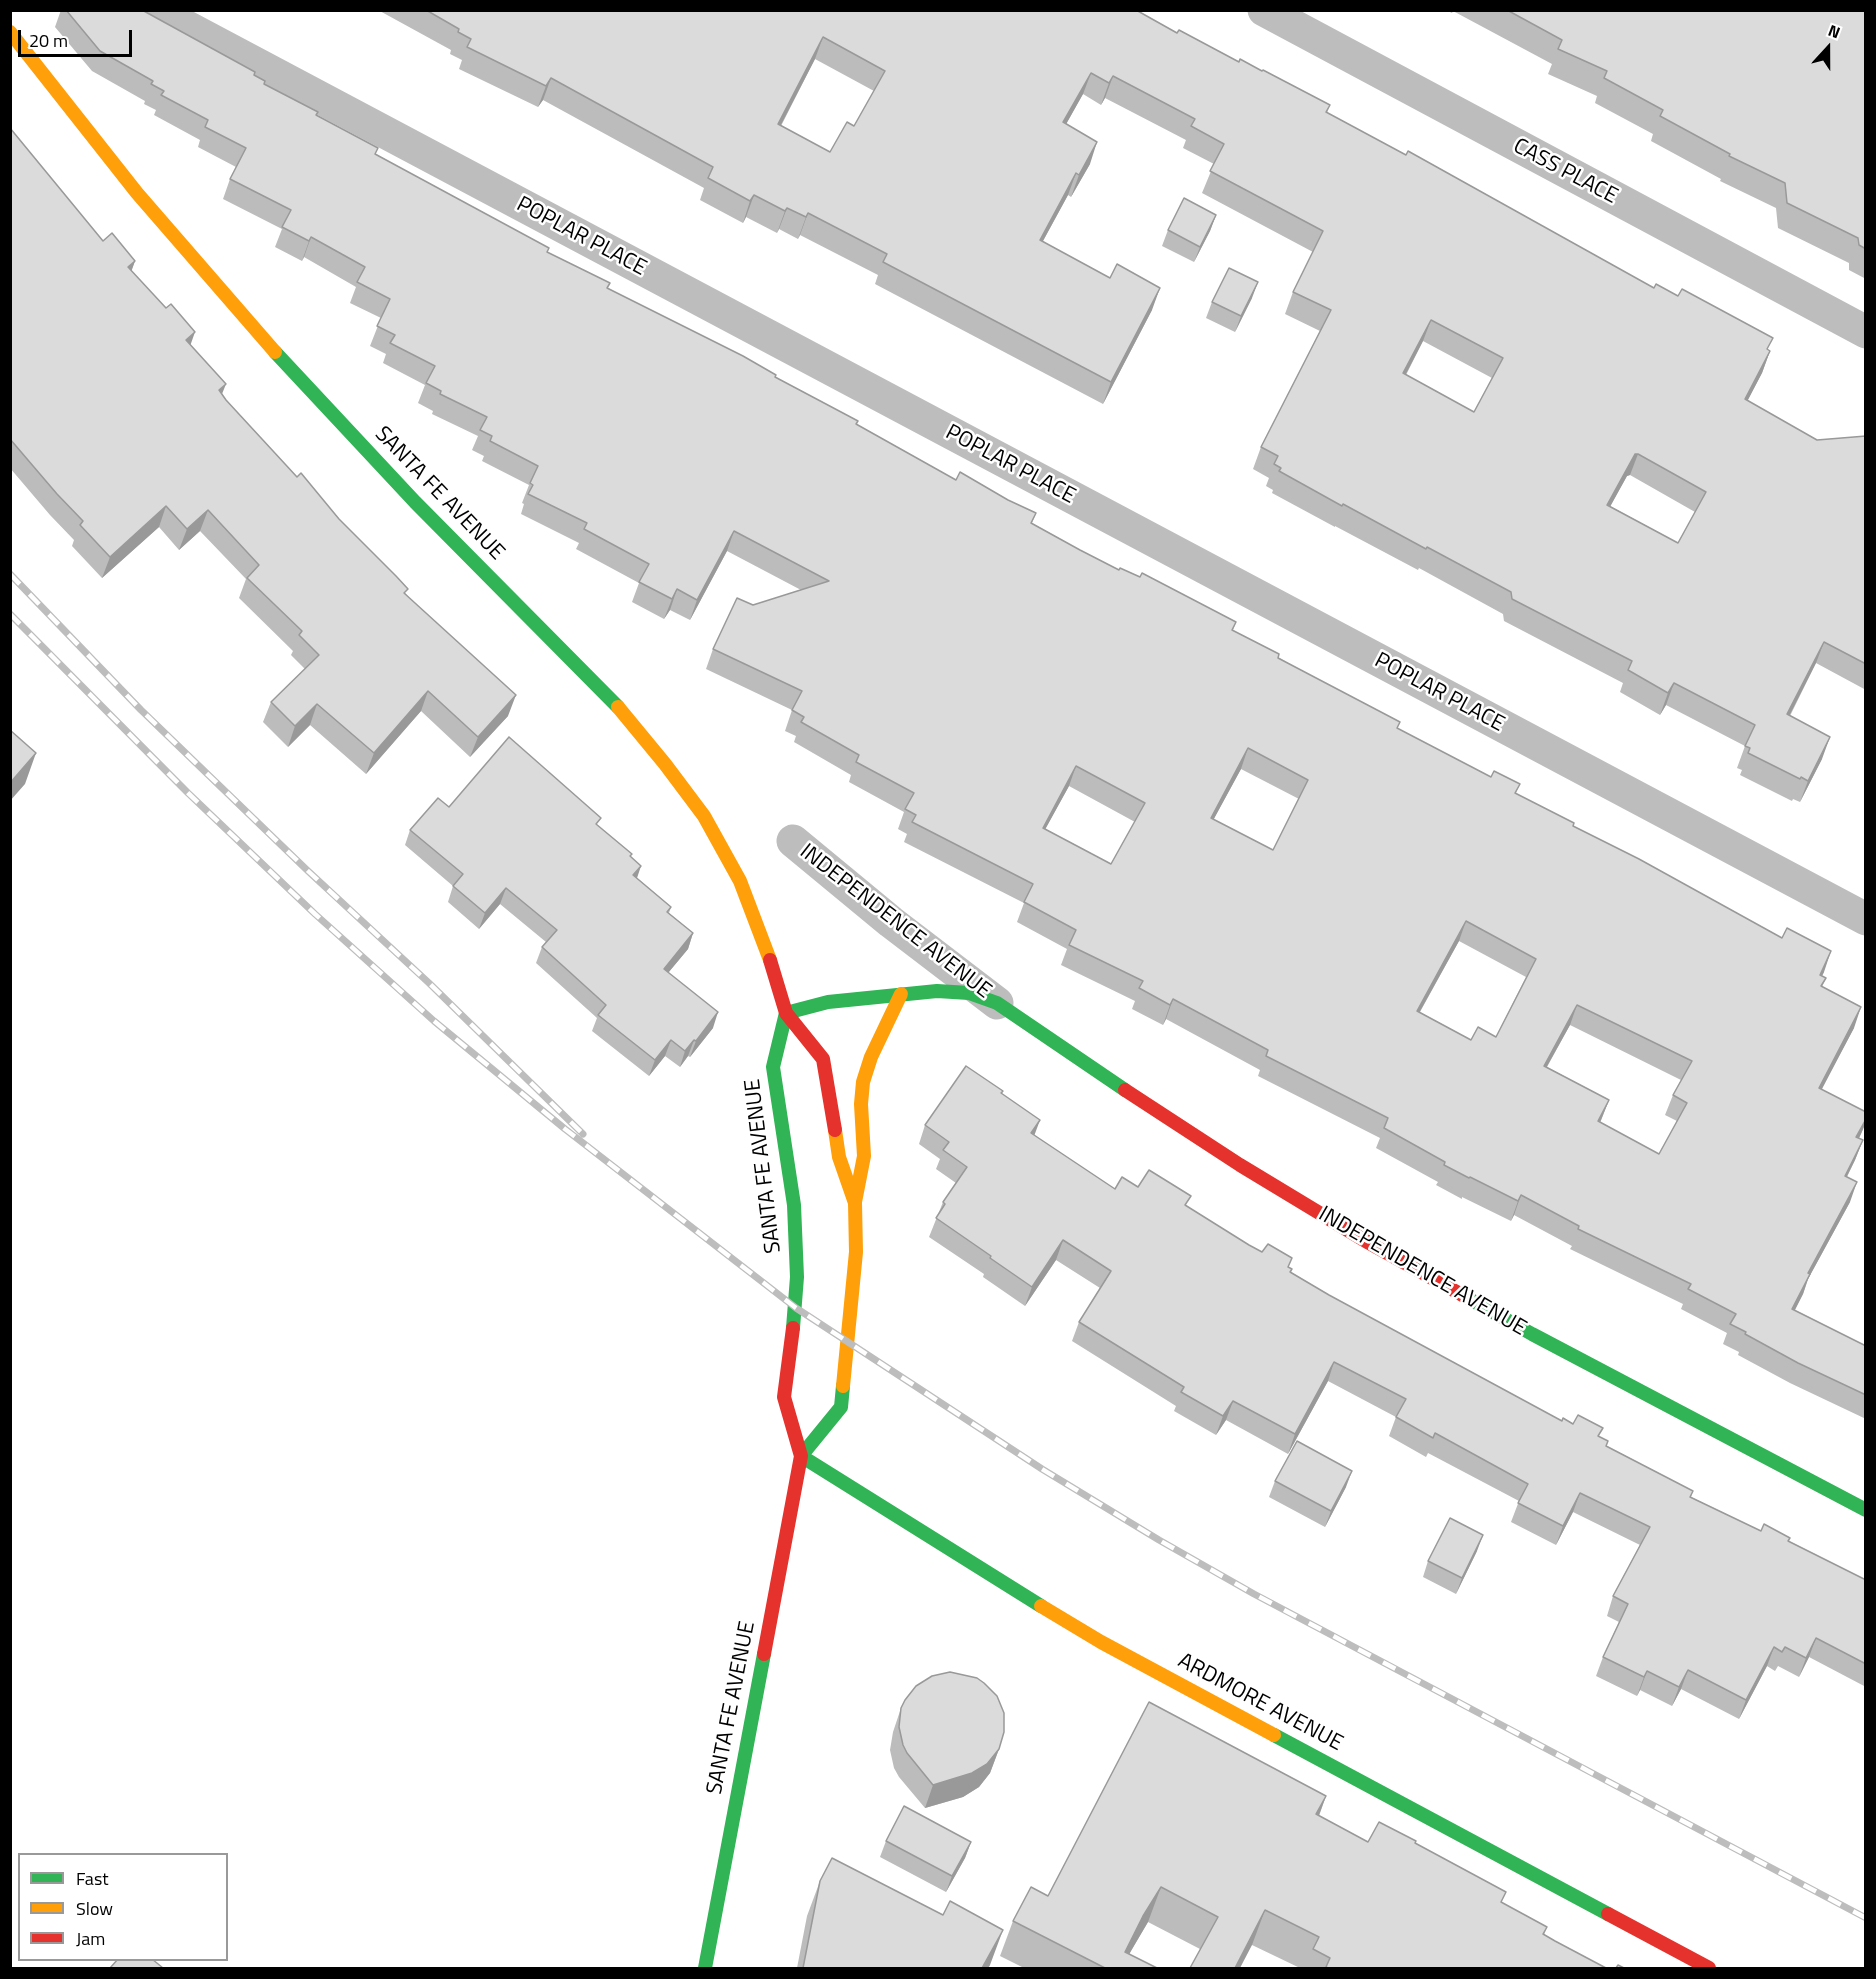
<!DOCTYPE html>
<html>
<head>
<meta charset="utf-8">
<style>
  body { margin:0 }
  #map { position:relative; width:1876px; height:1979px; overflow:hidden; background:#fff; font-family:"Titillium Web",sans-serif }
  canvas { display:block }
  .frame { position:absolute; inset:0; border:12px solid #000; pointer-events:none }
  .legend { position:absolute; left:18px; top:1853px; width:210px; height:108px; box-sizing:border-box; background:#fff; border:2px solid #999; margin:0; padding:8px 10px; list-style:none; font-size:18px; color:#000 }
  .legend li { display:flex; align-items:center; gap:12px; height:30px }
  .legend b { width:30px; border:2px solid #999 }
  .north { position:absolute; left:1798px; top:18px; width:60px; height:60px; -webkit-text-stroke:4px #fff; paint-order:stroke; rotate:21deg; font-size:16px; font-weight:700; line-height:24px; text-align:center; color:#000 }
  .north::after { content:''; display:block; margin:auto; width:21px; height:27px; background:#000; clip-path:polygon(50% 0,100% 100%,50% 72%,0 100%) }
  .scale { position:absolute; left:18px; top:30px; width:114px; height:27px; box-sizing:border-box; border:3px solid #000; border-top:0; padding-left:8px; font-size:18px; line-height:21px; white-space:nowrap; color:#000; -webkit-text-stroke:4px #fff; paint-order:stroke }
</style>
</head>
<body>
<div id="map">
<canvas width="1876" height="1979"></canvas>
<div class="frame"></div>
<ul class="legend">
<li><b style="height:8px;background:#30b455"></b>Fast</li>
<li><b style="height:8px;background:#ff9f0a"></b>Slow</li>
<li><b style="height:8px;background:#e5322d"></b>Jam</li>
</ul>
<div class="north">N</div>
<div class="scale">20 m</div>
</div>
<script>
const context = document.querySelector('canvas').getContext('2d');
context.lineJoin = 'round';
const shape = rows => new Path2D(rows.map(r => 'M' + r).join(''));
function trace(path, color, width, dash) { context.strokeStyle = color; context.lineWidth = width; context.lineCap = dash ? 'butt' : 'round'; context.setLineDash(dash || []); context.stroke(path); }
function fill(path, color) { context.fillStyle = color; context.fill(path, 'evenodd'); }
function drawText(font, color, halo, rows, align = 'center') {
  context.font = font + ' "Titillium Web",sans-serif'; context.lineWidth = 5; context.setLineDash([]); context.textBaseline = 'middle'; context.strokeStyle = halo; context.fillStyle = color; for (const [text, x, y, turn = 0] of rows) {
    context.save(); context.translate(x, y); context.rotate((+turn || 0) * Math.PI / 180); context.textAlign = isNaN(turn) ? turn : align; if (halo) context.strokeText(text, 0, 0); context.fillText(text, 0, 0); context.restore();
  }
}
const street = shape([
  [155,10,1866,919],
  [1264,10,1866,332],
  [793,841,891,922,997,1003]
]);
const fast = shape([
  [275,352,415,502,618,707],
  [786,1013,828,1002,937,991,969,993,997,1003,1125,1090],
  [786,1013,773,1067,794,1205,797,1277,793,1328],
  [1464,1296,1532,1334,1866,1510],
  [801,1456,841,1407,843,1386],
  [801,1456,1041,1606],
  [1274,1735,1608,1914],
  [705,1968,764,1654]
]);
const slow = shape([
  [10,32,137,193,275,352],
  [618,707,665,764,704,816,740,881,770,960],
  [835,1130,839,1157,855,1203,856,1252,843,1386],
  [855,1202,864,1156,861,1104,863,1082,871,1057,901,994],
  [1041,1606,1101,1642,1274,1735]
]);
const jam = shape([
  [770,960,786,1013,823,1059,835,1130],
  [1125,1090,1240,1165,1369,1243,1464,1296],
  [764,1654,801,1456,784,1397,793,1328],
  [1608,1914,1709,1968]
]);
const rail = shape([
  [10,574,141,710,308,871,429,983,583,1134],
  [10,614,188,793,315,914,434,1021,565,1129,796,1308,1042,1469,1159,1540,1254,1594,1866,1918]
]);
const wall = shape([
  [61,10,142,10,254,75,264,84,316,115,376,154,548,252,608,288,858,421,856,424,956,480,1008,500,1036,513,1032,523,1080,550,1119,570,1236,622,1233,630,1398,729,1491,777,1520,784,1516,793,1824,972,1822,976,1826,978,1822,987,1854,1028,1821,1089,1866,1112,1866,1122,1859,1138,1863,1140,1855,1160,1847,1177,1850,1202,1808,1279,1803,1294,1795,1310,1866,1346,1866,1419,1790,1383,1738,1355,1739,1352,1723,1344,1727,1333,1681,1309,1683,1304,1570,1249,1572,1246,1514,1215,1511,1221,1462,1197,1462,1199,1436,1185,1438,1182,1376,1148,1380,1138,1258,1076,1260,1070,1166,1019,1163,1025,1132,1009,1135,1001,1061,965,1067,949,1017,922,1024,903,904,842,907,834,898,829,904,812,849,782,851,775,794,742,796,736,785,731,792,710,706,669,713,649,753,605,801,590,727,551,690,620,670,610,664,619,632,602,639,583,576,549,579,543,521,514,524,504,522,503,529,485,482,461,484,456,472,450,478,436,432,414,433,411,418,403,425,385,383,363,386,354,370,346,381,318,350,303,356,287,304,257,302,261,275,247,282,229,223,199,230,179,236,167,198,147,200,140,154,115,156,110,144,104,145,101,92,71,55,27],
  [1241,769,1299,799,1273,850,1213,820],
  [1069,786,1135,822,1111,864,1045,829],
  [1459,941,1526,977,1496,1037,1471,1040,1420,1012],
  [1570,1025,1681,1080,1673,1095,1665,1115,1677,1121,1659,1154,1600,1123,1609,1100,1547,1067],
  [378,10,1136,10,1177,33,1239,62,1262,71,1330,105,1327,113,1654,288,1770,351,1762,373,1747,401,1817,440,1866,436,1866,690,1816,663,1790,716,1822,759,1800,802,1793,799,1792,801,1740,775,1742,770,1737,768,1745,746,1666,705,1660,715,1620,692,1623,683,1504,621,1503,614,1419,568,1418,570,1335,526,1335,527,1272,493,1273,490,1266,486,1269,478,1253,469,1261,447,1320,331,1285,314,1293,292,1313,252,1202,193,1214,164,1183,148,1186,140,1105,98,1101,105,1083,94,1066,124,1090,164,1071,197,1068,195,1043,241,1152,310,1103,404,875,284,878,275,800,235,798,239,779,229,777,233,746,217,743,223,700,200,704,188,543,100,538,107,459,69,462,60,450,54,451,50],
  [815,59,874,91,854,126,830,152,781,126],
  [1423,341,1492,378,1474,412,1406,375],
  [1630,475,1695,512,1678,543,1610,506,1627,476],
  [1446,10,1866,10,1866,279,1849,270,1849,263,1778,228,1776,208,1720,181,1721,179,1651,141,1653,134,1595,103,1597,96,1548,74,1552,64,1453,11,1452,13],
  [10,128,103,241,135,261,131,271,190,345,226,400,297,477,339,519,406,594,508,716,470,757,421,711,366,774,310,725,288,747,263,722,271,702,305,669,291,655,293,651,239,598,246,579,200,531,179,550,159,527,102,578,72,546,74,540,50,515,10,468],
  [1216,215,1210,231,1194,262,1162,246,1168,230],
  [1252,298,1235,332,1206,318,1212,302],
  [449,807,598,826,631,857,637,878,671,907,669,913,693,933,688,949,668,973,713,1028,690,1057,688,1056,680,1067,665,1056,649,1076,592,1031,597,1018,536,963,542,947,546,942,500,904,479,929,448,902,453,886,405,845,410,830],
  [1003,1091,1002,1094,1034,1135,1115,1189,1138,1187,1187,1206,1249,1245,1292,1269,1291,1272,1329,1295,1562,1421,1600,1437,1607,1446,1693,1491,1691,1497,1761,1531,1789,1541,1866,1580,1866,1687,1809,1657,1799,1677,1778,1666,1775,1671,1767,1666,1739,1719,1681,1689,1672,1706,1640,1690,1637,1696,1596,1676,1603,1657,1619,1622,1607,1616,1613,1596,1640,1545,1573,1512,1556,1545,1511,1522,1519,1501,1428,1453,1426,1457,1389,1436,1396,1417,1328,1381,1288,1454,1226,1420,1216,1435,1174,1411,1176,1406,1072,1341,1079,1322,1100,1288,1056,1260,1025,1306,983,1277,984,1274,929,1237,943,1202,956,1183,936,1169,940,1159,919,1144,925,1125],
  [1275,1481,1346,1487,1325,1527,1269,1497],
  [1477,1551,1456,1594,1423,1577,1428,1561],
  [901,1708,999,1749,990,1773,979,1787,963,1797,925,1808,899,1777,894,1768,890,1750,893,1732],
  [1326,1796,1319,1816,1368,1842,1415,1843,1503,1903,1547,1927,1544,1935,1555,1941,1606,1968,1300,1968,1252,1945,1200,1949,1148,1922,1129,1954,1157,1968,1024,1968,1000,1956,1013,1921,1048,1896],
  [886,1841,971,1842,965,1858,946,1892,880,1857],
  [820,1881,990,1965,988,1968,797,1968,807,1916]
]);
const shadedWall = shape([
  [823,37,815,59,770,146,778,124],
  [1091,73,1083,94,1055,144,1063,122],
  [1113,76,1105,98,1101,105,1109,83],
  [551,78,543,100,538,107,546,86],
  [1097,142,1090,164,1071,197,1079,175],
  [1076,173,1068,195,1032,261,1040,240],
  [754,195,746,217,743,223,750,201],
  [787,208,779,229,777,233,785,211],
  [808,213,800,235,798,239,806,217],
  [1216,215,1210,231,1194,262,1200,247],
  [311,237,304,257,302,261,309,241],
  [135,261,128,281,128,267],
  [1258,282,1252,298,1235,332,1241,316],
  [1160,288,1152,310,1103,404,1111,382],
  [1431,320,1423,341,1395,395,1403,373],
  [195,332,188,352,186,340],
  [1770,351,1762,373,1737,421,1745,399],
  [226,384,218,404,219,390],
  [1635,454,1638,454,1630,475,1627,476,1599,527,1607,505],
  [166,506,159,527,102,578,110,557],
  [208,510,200,531,179,550,187,529],
  [734,531,727,551,690,620,697,600],
  [677,589,670,610,664,619,672,599],
  [1824,642,1816,663,1779,736,1787,714],
  [1674,683,1666,705,1660,715,1668,693],
  [428,691,421,711,366,774,374,753],
  [516,695,508,716,470,757,478,737],
  [317,704,310,725,288,747,295,726],
  [1830,737,1822,759,1800,802,1808,781],
  [1248,748,1241,769,1203,839,1211,818],
  [36,753,25,784,10,801,10,783],
  [1076,766,1069,786,1035,848,1043,828],
  [641,866,636,881,633,875],
  [506,888,500,904,479,929,485,913],
  [1466,921,1459,941,1409,1031,1417,1011],
  [693,933,688,949,658,985,664,969],
  [1831,951,1824,972,1812,995,1820,975],
  [1173,999,1166,1019,1163,1025,1170,1005],
  [1577,1005,1570,1025,1536,1086,1544,1066],
  [1861,1007,1854,1028,1812,1108,1819,1088],
  [718,1012,713,1028,690,1057,696,1041],
  [671,1040,665,1056,649,1076,655,1060],
  [694,1040,688,1056,680,1067,685,1051],
  [1609,1100,1601,1120,1590,1141,1598,1121],
  [1866,1119,1866,1122,1861,1134,1849,1157,1856,1137],
  [1040,1120,1033,1139,1031,1133],
  [1863,1140,1855,1160,1837,1196,1845,1176],
  [1857,1182,1850,1202,1808,1279,1803,1294,1785,1329,1792,1309,1808,1273],
  [1521,1195,1514,1215,1511,1221,1518,1201],
  [1063,1240,1056,1260,1025,1306,1032,1287],
  [1334,1362,1328,1381,1288,1454,1295,1434],
  [1233,1401,1226,1420,1216,1435,1223,1416],
  [1352,1471,1346,1487,1325,1527,1331,1511],
  [1580,1493,1573,1512,1556,1545,1563,1526],
  [1483,1535,1477,1551,1456,1594,1462,1578],
  [1816,1638,1809,1657,1799,1677,1806,1658],
  [1774,1647,1767,1666,1739,1719,1746,1700],
  [1688,1670,1681,1689,1672,1706,1679,1687],
  [1647,1671,1640,1690,1637,1696,1644,1677],
  [999,1749,990,1773,979,1787,963,1797,925,1808,933,1785],
  [1326,1796,1313,1831,1316,1814],
  [971,1842,965,1858,946,1892,952,1876],
  [1161,1887,1148,1922,1131,1951,1122,1968,1125,1952,1143,1916],
  [1265,1910,1252,1945,1240,1968,1235,1968],
  [1003,1930,990,1965,988,1968,982,1968]
]);
const building = shape([
  [66,10,142,10,255,72,254,75,265,81,264,84,318,112,316,115,378,148,375,154,549,248,547,252,610,283,607,288,743,356,776,375,775,377,858,421,856,424,956,480,960,472,1008,500,1036,513,1031,523,1080,550,1119,570,1120,568,1140,577,1142,573,1236,622,1232,630,1279,654,1278,658,1400,722,1397,728,1491,777,1494,771,1520,784,1515,793,1574,823,1573,826,1639,859,1782,938,1787,928,1831,951,1820,975,1826,978,1821,986,1861,1007,1819,1088,1866,1112,1866,1119,1856,1137,1863,1140,1845,1176,1857,1182,1808,1273,1810,1274,1792,1309,1866,1346,1866,1395,1798,1363,1745,1334,1746,1332,1730,1324,1736,1314,1688,1289,1691,1284,1578,1229,1579,1226,1521,1195,1518,1201,1470,1177,1469,1178,1444,1165,1445,1162,1384,1128,1388,1118,1266,1056,1268,1050,1173,999,1170,1005,1139,988,1143,981,1069,945,1076,930,1024,902,1033,884,912,822,916,815,905,809,914,793,856,762,859,755,801,722,804,717,792,710,802,691,713,649,737,598,753,605,829,581,734,531,697,600,677,589,672,599,639,582,649,564,584,529,587,523,528,494,533,485,530,483,538,466,490,441,492,436,480,430,487,417,440,394,441,391,426,383,435,366,390,343,395,335,377,326,390,299,357,282,365,267,311,237,309,241,282,227,291,210,230,179,246,148,205,127,208,120,161,95,164,91,151,84,153,81,100,51,66,10],
  [1248,748,1308,780,1273,850,1211,818,1248,748],
  [1076,766,1145,803,1111,864,1043,828,1076,766],
  [1466,921,1536,959,1496,1037,1478,1027,1471,1040,1417,1011,1466,921],
  [1577,1005,1692,1061,1673,1095,1687,1103,1659,1154,1598,1121,1609,1100,1544,1066,1577,1005],
  [426,10,1136,10,1177,33,1179,30,1239,62,1240,59,1262,71,1263,70,1330,105,1326,112,1406,155,1408,151,1654,288,1656,284,1678,296,1682,289,1773,338,1767,349,1770,351,1745,399,1817,440,1866,436,1866,664,1824,642,1787,714,1830,737,1808,781,1801,777,1800,779,1748,753,1750,748,1745,746,1755,725,1674,683,1668,693,1628,670,1632,661,1512,599,1511,592,1427,547,1426,549,1343,504,1342,506,1279,471,1281,468,1274,464,1278,456,1261,447,1331,310,1293,292,1323,231,1210,171,1224,144,1191,126,1195,119,1113,76,1109,83,1091,73,1063,122,1097,142,1079,175,1076,173,1040,240,1110,278,1117,264,1160,288,1111,382,883,262,887,254,808,213,806,217,787,208,785,211,754,195,750,201,708,178,713,167,551,78,546,86,467,47,471,39,458,32,459,29,426,10],
  [823,37,885,71,854,126,847,122,830,152,778,124,823,37],
  [1431,320,1503,358,1474,412,1403,373,1431,320],
  [1635,454,1638,454,1706,492,1678,543,1607,505,1635,454],
  [1507,10,1866,10,1866,249,1859,245,1858,238,1787,203,1785,183,1729,156,1730,154,1660,116,1663,110,1604,78,1607,71,1558,49,1562,40,1507,10],
  [10,128,103,241,112,233,135,261,128,267,166,308,171,304,195,332,186,340,226,384,219,390,226,400,297,477,301,473,339,519,396,576,408,589,404,593,516,695,478,737,428,691,374,753,317,704,295,726,271,702,319,655,299,635,302,631,247,578,259,565,208,510,187,529,166,506,110,557,80,525,83,521,57,494,10,439,10,128],
  [1184,198,1216,215,1200,247,1168,230,1184,198],
  [1229,268,1258,282,1241,316,1212,302,1229,268],
  [10,730,36,753,10,783,10,730],
  [509,737,601,818,596,824,632,854,630,856,641,866,633,875,671,907,667,912,693,933,664,969,718,1012,696,1041,694,1040,685,1051,671,1040,655,1060,598,1015,606,1005,542,947,557,930,506,888,485,913,453,886,463,874,410,830,438,798,449,807,509,737],
  [966,1066,1003,1091,1001,1093,1040,1120,1031,1133,1115,1189,1122,1177,1138,1187,1149,1170,1191,1196,1185,1205,1249,1245,1262,1252,1268,1244,1292,1258,1288,1267,1292,1269,1290,1272,1329,1295,1562,1421,1563,1418,1573,1424,1578,1415,1603,1428,1598,1436,1608,1441,1606,1446,1693,1491,1690,1497,1761,1531,1764,1524,1790,1538,1788,1541,1866,1580,1866,1664,1816,1638,1806,1658,1785,1647,1782,1652,1774,1647,1746,1700,1688,1670,1679,1687,1647,1671,1644,1677,1603,1657,1628,1604,1613,1596,1650,1527,1580,1493,1563,1526,1518,1503,1528,1484,1435,1433,1433,1438,1396,1417,1406,1399,1334,1362,1295,1434,1233,1401,1223,1416,1181,1392,1184,1387,1079,1322,1111,1271,1063,1240,1032,1287,990,1258,991,1256,936,1218,945,1204,943,1202,967,1167,943,1150,949,1142,925,1125,966,1066],
  [1297,1441,1352,1471,1331,1511,1275,1481,1297,1441],
  [1450,1518,1483,1535,1462,1578,1428,1561,1450,1518],
  [950,1672,977,1678,984,1683,997,1696,1004,1713,1004,1732,999,1749,987,1764,972,1773,933,1785,907,1753,903,1745,899,1727,901,1708,905,1700,916,1686,932,1676,950,1672],
  [1149,1702,1326,1796,1316,1814,1368,1842,1379,1822,1416,1841,1415,1843,1506,1892,1501,1902,1547,1927,1543,1934,1555,1941,1606,1968,1328,1968,1326,1967,1330,1958,1313,1949,1319,1937,1265,1910,1235,1968,1190,1968,1218,1917,1161,1887,1143,1916,1125,1952,1157,1968,1105,1968,1013,1921,1031,1887,1048,1896,1149,1702],
  [904,1806,971,1842,952,1876,886,1841,904,1806],
  [832,1858,943,1915,950,1901,1003,1930,982,1968,803,1968,820,1881,832,1858],
  [118,1959,152,1959,163,1968,110,1968,118,1959],
  [1618,1965,1624,1968,1616,1968,1618,1965]
]);
const streetNames = [
  ["CASS PLACE",1565,172,28],
  ["POPLAR PLACE",581,237,28],
  ["POPLAR PLACE",1010,465,28],
  ["SANTA FE AVENUE",439,494,46],
  ["POPLAR PLACE",1439,693,28],
  ["INDEPENDENCE AVENUE",895,922,38],
  ["SANTA FE AVENUE",764,1166,-97],
  ["INDEPENDENCE AVENUE",1422,1272,30],
  ["ARDMORE AVENUE",1260,1703,28],
  ["SANTA FE AVENUE",732,1708,-79]
];
trace(street, '#bdbdbd', 33);
trace(fast, '#30b455', 14);
trace(slow, '#ff9f0a', 14);
trace(jam, '#e5322d', 14);
trace(rail, '#bdbdbd', 7);
trace(rail, '#fff', 4.5, [14]);
fill(wall, '#bcbcbc');
fill(shadedWall, '#999');
fill(building, '#dbdbdb');
trace(building, '#999', 1.5);
drawText('22px', '#000', '#fff', streetNames);
</script>
</body>
</html>
